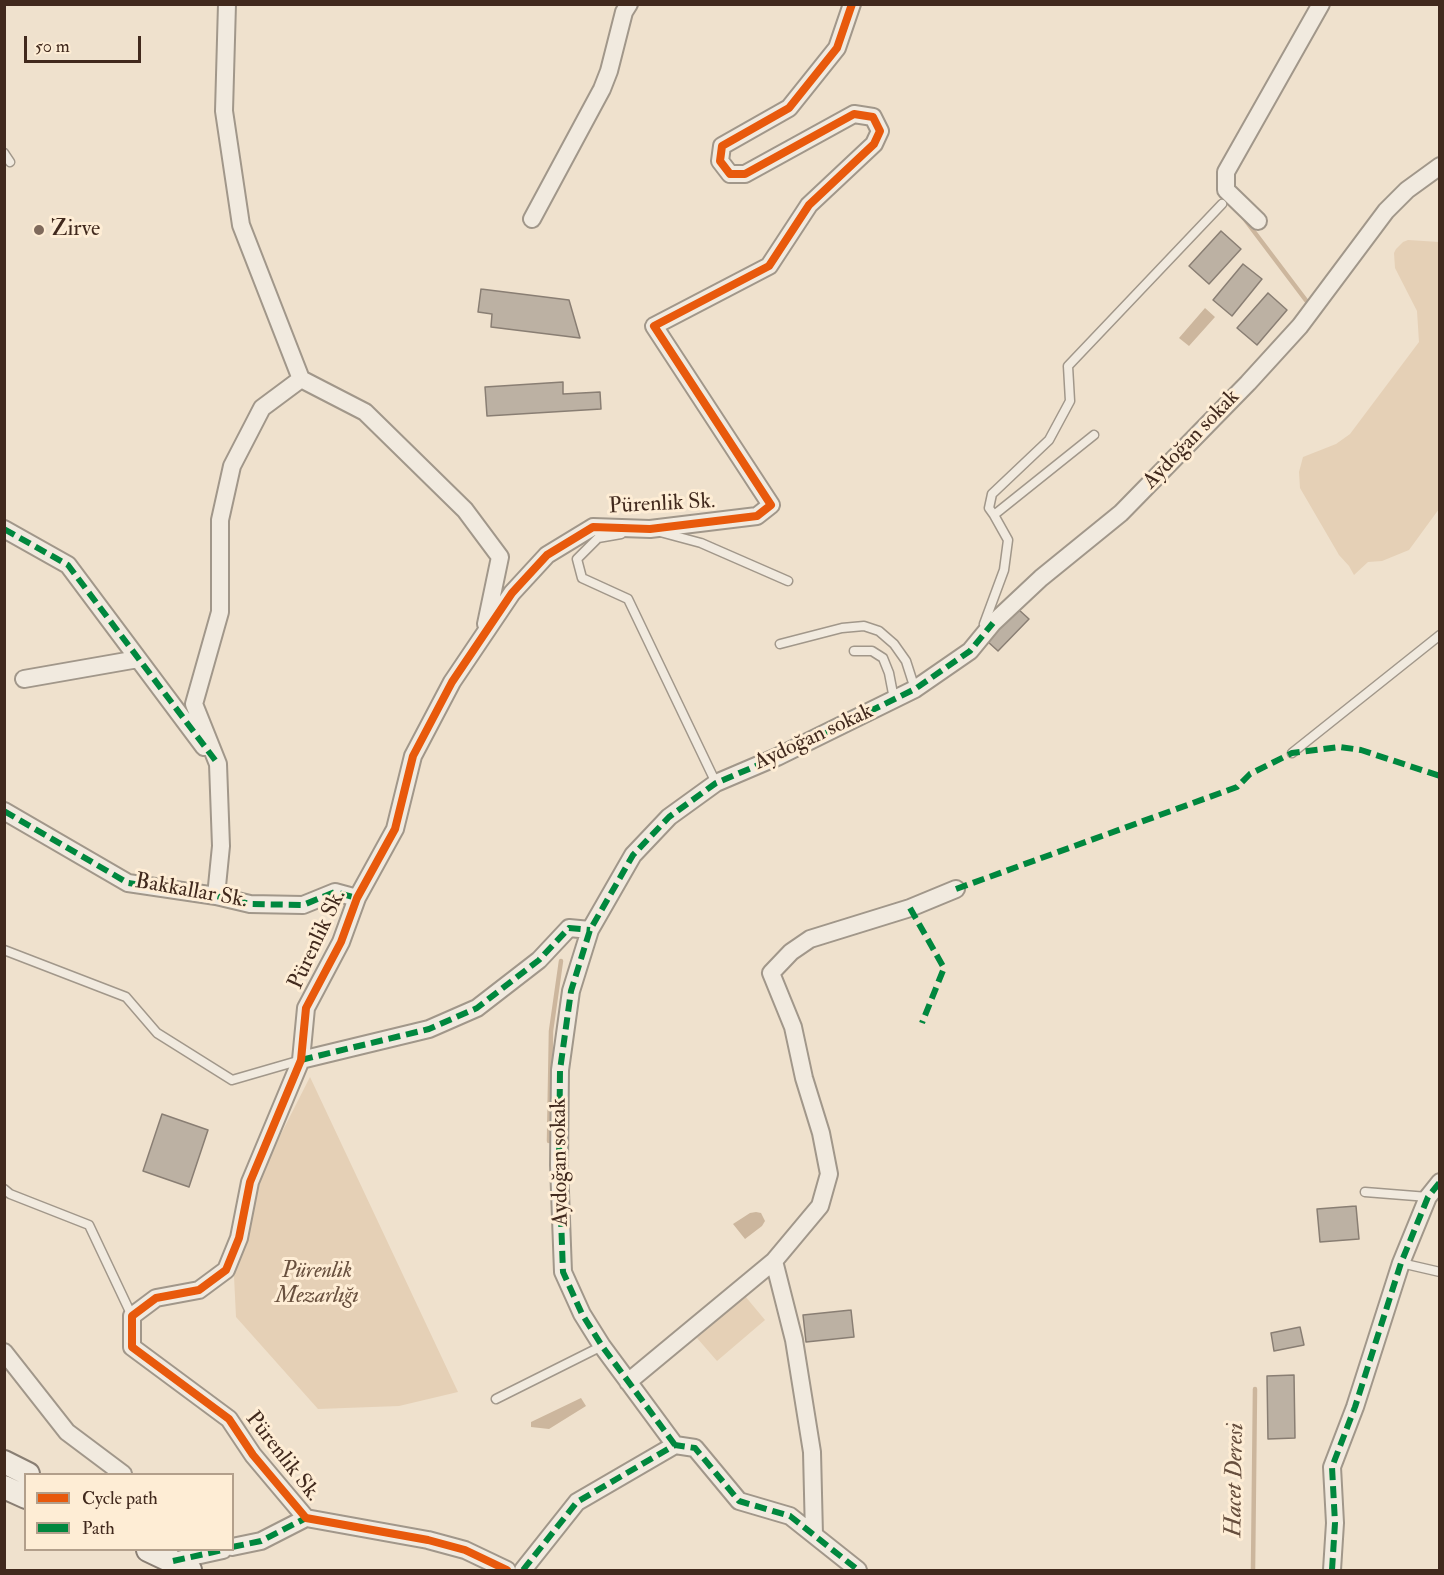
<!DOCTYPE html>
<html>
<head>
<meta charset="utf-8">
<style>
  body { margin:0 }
  #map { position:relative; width:1444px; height:1575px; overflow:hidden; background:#efe1cd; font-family:"IM FELL Double Pica",serif }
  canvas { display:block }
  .frame { position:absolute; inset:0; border:6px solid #41291d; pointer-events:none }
  .legend { position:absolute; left:24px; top:1473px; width:210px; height:78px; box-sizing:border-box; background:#feedd5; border:2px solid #b29f8b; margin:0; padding:8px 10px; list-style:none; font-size:18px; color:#41291d }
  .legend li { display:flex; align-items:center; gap:12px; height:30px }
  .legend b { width:30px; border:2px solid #b29f8b }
  .scale { position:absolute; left:24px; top:36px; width:117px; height:27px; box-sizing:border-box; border:3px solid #41291d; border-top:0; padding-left:8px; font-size:18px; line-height:21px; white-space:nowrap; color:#41291d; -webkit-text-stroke:4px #feedd5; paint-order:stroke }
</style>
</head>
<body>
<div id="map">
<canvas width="1444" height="1575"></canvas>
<div class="frame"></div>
<ul class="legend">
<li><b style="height:8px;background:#e8590c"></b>Cycle path</li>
<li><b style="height:8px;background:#00873e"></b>Path</li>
</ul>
<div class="scale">50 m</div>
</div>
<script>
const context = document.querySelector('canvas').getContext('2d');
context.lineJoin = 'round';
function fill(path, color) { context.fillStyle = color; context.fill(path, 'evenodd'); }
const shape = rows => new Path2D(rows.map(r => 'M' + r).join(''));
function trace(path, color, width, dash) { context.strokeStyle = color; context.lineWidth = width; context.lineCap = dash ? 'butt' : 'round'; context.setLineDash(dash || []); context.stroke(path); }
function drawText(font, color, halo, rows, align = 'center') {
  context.font = font + ' "IM FELL Double Pica",serif'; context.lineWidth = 6; context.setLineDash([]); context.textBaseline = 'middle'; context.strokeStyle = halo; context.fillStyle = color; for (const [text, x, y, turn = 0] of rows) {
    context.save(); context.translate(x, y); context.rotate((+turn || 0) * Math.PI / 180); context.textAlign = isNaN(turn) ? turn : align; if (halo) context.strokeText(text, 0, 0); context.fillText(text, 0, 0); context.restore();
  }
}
const green = shape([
  [1408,240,1439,242,1439,509,1409,550,1382,561,1368,562,1354,575,1349,566,1339,555,1300,488,1299,472,1303,457,1336,444,1350,434,1419,342,1417,311,1395,268,1394,253,1396,249,1403,242],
  [310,1077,458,1392,399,1406,318,1409,236,1317,234,1276,256,1183],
  [745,1296,765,1320,717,1361,697,1338]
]);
const water = shape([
  [1205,308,1215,317,1189,346,1179,338],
  [756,1212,761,1213,765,1221,762,1226,745,1239,733,1224,750,1213],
  [581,1398,586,1406,549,1429,531,1427,531,1422]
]);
const stream = shape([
  [1243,217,1308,303],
  [549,1141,551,1031,561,961],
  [1253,1570,1255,1389]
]);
const building = shape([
  [1221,231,1241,249,1209,284,1189,266,1221,231],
  [1243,264,1262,279,1232,316,1213,300,1243,264],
  [481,289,569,300,580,338,491,327,492,314,478,312,481,289],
  [1268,293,1287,310,1257,345,1237,328,1268,293],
  [563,382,563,394,600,392,601,409,487,416,485,387,563,382],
  [1018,609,1029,619,998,651,987,641,1018,609],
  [162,1114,208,1130,189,1187,143,1171,162,1114],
  [1356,1206,1359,1239,1320,1242,1317,1209,1356,1206],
  [851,1310,854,1337,806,1342,803,1315,851,1310],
  [1300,1327,1304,1345,1274,1351,1271,1333,1300,1327],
  [1294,1375,1295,1438,1268,1439,1267,1376,1294,1375]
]);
const lane = shape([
  [4,153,10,162],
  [994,515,989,508,992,494,1049,440,1070,401,1068,366,1222,204],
  [660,532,701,543,788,581],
  [621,534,598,538,577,559,582,578,628,599,716,783],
  [984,624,1004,570,1008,540,994,515,1094,435],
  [780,644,842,628,864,626,879,631,894,644,906,661,915,689],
  [854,651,872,651,883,658,889,673,894,699],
  [1292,753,1440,635],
  [4,950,126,997,157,1033,232,1080,301,1060],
  [4,1189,10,1194,89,1225,132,1316],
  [1365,1192,1428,1197],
  [1401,1263,1440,1272],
  [496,1399,602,1346]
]);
const street = shape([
  [227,4,224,111,241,225,301,379,365,412,465,510,500,557,486,624],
  [532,219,602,89,609,71,624,12,629,4],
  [1258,221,1226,190,1226,172,1321,4],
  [4,529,68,565,204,747],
  [24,679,138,659],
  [4,811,128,883,216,896,250,904,303,905,335,892,357,898],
  [216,896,221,846,218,764,194,704,220,612,220,520,232,466,262,408,301,379],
  [301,1060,429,1029,477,1008,539,960,569,928,590,930],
  [774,1261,794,1340,812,1452,814,1535],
  [4,1352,67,1432,123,1474],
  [628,1382,774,1261,820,1206,829,1174,821,1133,804,1078,793,1027,771,973,791,952,810,939,910,908,956,889],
  [675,1445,602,1346,582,1314,563,1272,559,1165,560,1070,571,991,590,930,633,855,669,817,716,783,777,757,915,689,970,651,993,623,1041,578,1121,513,1248,383,1300,326,1386,211,1407,190,1440,166],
  [232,1547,261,1541,306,1518],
  [170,1555,173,1561,223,1550],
  [507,1570,465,1550,428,1540,306,1518,253,1455,229,1419,132,1347,132,1316,156,1298,199,1290,226,1270,239,1238,250,1182,301,1060,306,1008,341,942,357,898,395,829,413,756,452,682,512,593,547,555,593,527,650,529,757,516,771,505,654,326,769,266,809,205,874,144,880,131,873,117,854,114,745,174,730,174,720,161,722,146,789,108,837,48,852,4],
  [523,1570,577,1502,675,1445,695,1448,739,1501,790,1516,858,1570],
  [1332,1570,1335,1523,1332,1467,1355,1407,1401,1263,1428,1197,1440,1182]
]);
const secondary = shape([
  [4,1462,28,1474],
  [4,1487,26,1497],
  [148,1550,190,1570]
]);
const quiet = shape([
  [4,529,68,565,218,764],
  [4,811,128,883,216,896,250,904,303,905,335,892,357,898],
  [956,889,1237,787,1250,774,1292,753,1340,747,1361,750,1440,776],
  [910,908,944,968,922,1023],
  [301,1060,429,1029,477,1008,539,960,569,928,590,930],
  [675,1445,602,1346,582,1314,563,1272,559,1165,560,1070,571,991,590,930,633,855,669,817,716,783,777,757,915,689,970,651,993,623],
  [232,1547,261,1541,306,1518],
  [173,1561,223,1550],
  [523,1570,577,1502,675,1445,695,1448,739,1501,790,1516,858,1570],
  [1332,1570,1335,1523,1332,1467,1355,1407,1401,1263,1428,1197,1440,1182]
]);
const cycleway = shape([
  [507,1570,465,1550,428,1540,306,1518,253,1455,229,1419,132,1347,132,1316,156,1298,199,1290,226,1270,239,1238,250,1182,301,1060,306,1008,341,942,357,898,395,829,413,756,452,682,512,593,547,555,593,527,650,529,757,516,771,505,654,326,769,266,809,205,874,144,880,131,873,117,854,114,745,174,730,174,720,161,722,146,789,108,837,48,852,4]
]);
const markers = [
  [39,230,6,"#7e695b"]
];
const poiNames = [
  ["Zirve",51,230]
];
const streetNames = [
  ["Aydoğan sokak",1192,440,-46],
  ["Pürenlik Sk.",662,505,-3],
  ["Aydoğan sokak",814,738,-25],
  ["Bakkallar Sk.",191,892,10],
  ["Pürenlik Sk.",318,940,-65],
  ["Aydoğan sokak",561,1162,-91],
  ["Pürenlik Sk.",282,1457,52]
];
const parkNames = [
  ["Pürenlik",317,1272],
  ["Mezarlığı",317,1297]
];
const waterNames = [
  ["Hacet Deresi",1236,1480,-89]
];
fill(green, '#e5d0b6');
fill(water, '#ccb69d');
trace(stream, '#ccb69d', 4.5);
fill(building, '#bcb1a3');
trace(building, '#897e73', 1.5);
trace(lane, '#a1978a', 11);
trace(street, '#a1978a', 20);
trace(secondary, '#897e73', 26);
trace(lane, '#f1eadf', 8);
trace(street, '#f1eadf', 16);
trace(secondary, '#f1eadf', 22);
trace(quiet, '#00873e', 6, [12, 6]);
trace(cycleway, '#e8590c', 8);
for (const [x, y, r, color] of markers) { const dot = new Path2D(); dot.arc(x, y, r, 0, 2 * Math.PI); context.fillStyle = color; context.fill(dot); trace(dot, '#feedd5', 2); }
drawText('22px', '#41291d', '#feedd5', poiNames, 'left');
drawText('22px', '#41291d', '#feedd5', streetNames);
drawText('italic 22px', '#68503e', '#feedd5', parkNames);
drawText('italic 24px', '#664e3d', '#feedd5', waterNames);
</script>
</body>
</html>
